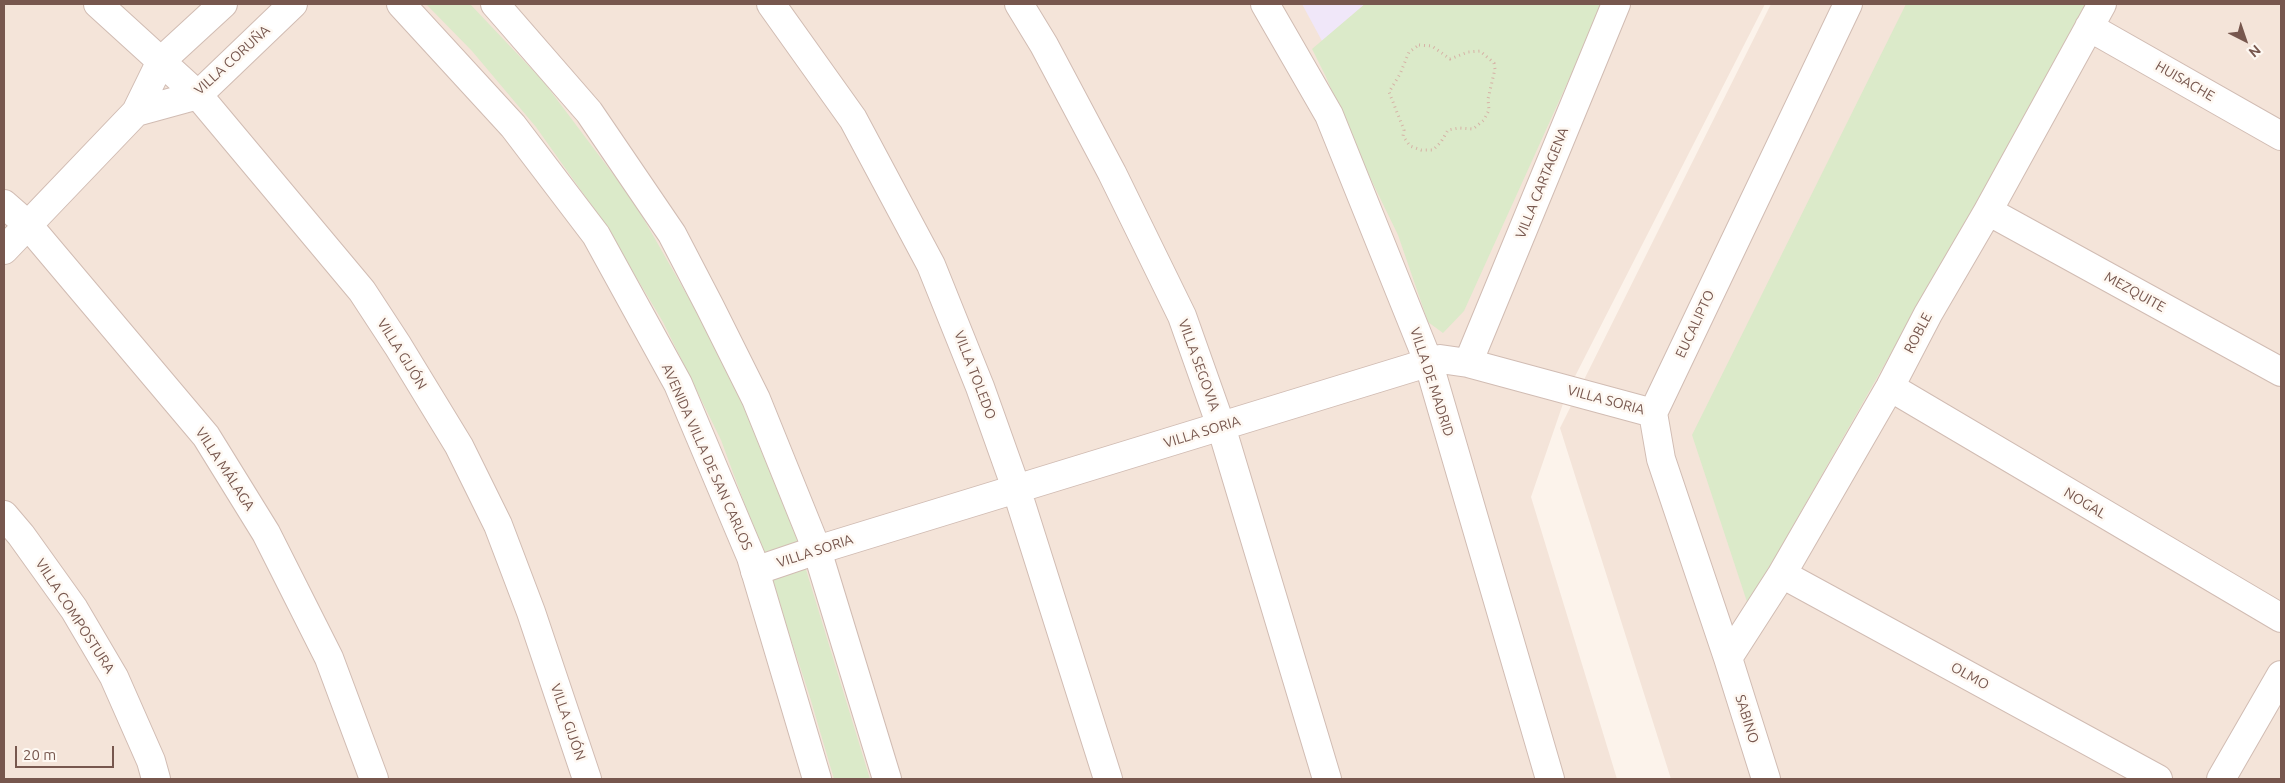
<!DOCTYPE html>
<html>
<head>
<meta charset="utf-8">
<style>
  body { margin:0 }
  #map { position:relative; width:2285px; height:783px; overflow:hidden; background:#fcf3eb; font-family:Ubuntu,sans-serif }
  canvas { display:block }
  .frame { position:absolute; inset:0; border:5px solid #77574e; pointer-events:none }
  .north { position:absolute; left:2220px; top:15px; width:50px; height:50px; -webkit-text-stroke:4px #fef8f2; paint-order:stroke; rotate:139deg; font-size:14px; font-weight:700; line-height:20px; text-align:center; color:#77574e }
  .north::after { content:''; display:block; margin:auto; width:18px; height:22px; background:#77574e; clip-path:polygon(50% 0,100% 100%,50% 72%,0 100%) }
  .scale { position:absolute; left:15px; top:746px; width:99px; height:22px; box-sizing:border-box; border:2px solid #77574e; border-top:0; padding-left:6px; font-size:15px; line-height:18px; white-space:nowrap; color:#77574e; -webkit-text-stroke:4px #fef8f2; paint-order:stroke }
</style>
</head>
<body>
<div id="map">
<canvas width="2285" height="783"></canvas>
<div class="frame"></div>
<div class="north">N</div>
<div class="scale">20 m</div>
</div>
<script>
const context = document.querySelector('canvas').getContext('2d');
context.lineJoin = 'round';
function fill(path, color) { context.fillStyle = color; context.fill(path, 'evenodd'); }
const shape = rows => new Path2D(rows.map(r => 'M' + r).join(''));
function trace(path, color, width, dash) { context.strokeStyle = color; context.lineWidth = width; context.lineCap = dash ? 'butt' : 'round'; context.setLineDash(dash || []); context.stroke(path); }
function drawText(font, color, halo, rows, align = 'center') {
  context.font = font + ' Ubuntu,sans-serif'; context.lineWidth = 5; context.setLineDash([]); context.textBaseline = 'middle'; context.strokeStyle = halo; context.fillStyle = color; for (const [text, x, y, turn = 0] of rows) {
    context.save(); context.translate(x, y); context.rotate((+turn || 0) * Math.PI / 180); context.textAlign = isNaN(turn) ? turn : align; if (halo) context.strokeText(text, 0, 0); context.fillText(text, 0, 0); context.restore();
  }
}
const residential = shape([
  [4,4,1765,4,1567,392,1531,497,1617,779,4,779],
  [1771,4,2281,4,2281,779,1671,779,1560,428]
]);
const education = shape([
  [1302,4,1365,4,1322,41]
]);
const green = shape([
  [426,4,470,4,543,81,634,202,720,353,786,504,870,779,834,779,809,694,759,543,721,440,663,322,602,220,536,127,472,51],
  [1365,4,1603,4,1464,311,1443,333,1428,322,1398,235,1363,163,1326,77,1312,49],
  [1906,4,2089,4,1748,605,1692,435]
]);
const path = shape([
  [1419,45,1432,46,1450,59,1468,52,1480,51,1494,63,1495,69,1488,99,1489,110,1484,120,1473,129,1459,128,1448,130,1441,142,1433,150,1421,150,1410,146,1403,136,1404,130,1389,92,1400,74,1409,52,1419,45]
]);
const minor = shape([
  [98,4,198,95,362,291,398,346,459,446,498,525,531,612,587,779],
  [771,4,853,119,931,265,980,387,1016,488,1108,779],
  [1019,4,1044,45,1112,173,1182,316,1221,426,1327,779],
  [1265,4,1329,115,1428,361,1550,779],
  [2089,27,2281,136],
  [136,112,198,95,293,4],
  [4,204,28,225,206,436,266,533,329,658,374,779],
  [1988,211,2281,372],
  [4,250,136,112,161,61,223,4],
  [1468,363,1616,4],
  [1890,387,2281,618],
  [4,515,21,535,74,609,114,677,151,761,156,779],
  [755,571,817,550,1440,359,1468,363,1653,413],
  [1782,574,2158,779],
  [1728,658,1782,574,1890,387,1928,314,1988,211,2102,4],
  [1766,779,1728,658,1661,459,1653,413,1848,4],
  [2221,779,2281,675]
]);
const tertiary = shape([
  [401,4,513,126,596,235,678,384,751,557,817,779],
  [495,4,589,112,672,234,710,307,756,399,817,550,887,779]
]);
const streetNames = [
  ["VILLA CORUÑA",232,60,-42],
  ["HUISACHE",2185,81,30],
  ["VILLA CARTAGENA",1542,183,-68],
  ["MEZQUITE",2135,292,29],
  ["EUCALIPTO",1695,324,-65],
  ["ROBLE",1918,333,-62],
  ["VILLA GIJÓN",402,354,58],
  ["VILLA SEGOVIA",1199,365,70],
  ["VILLA TOLEDO",975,375,69],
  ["VILLA DE MADRID",1432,382,72],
  ["VILLA SORIA",1606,400,15],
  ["VILLA SORIA",1202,432,-17],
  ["AVENIDA VILLA DE SAN CARLOS",707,457,66],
  ["VILLA MÁLAGA",225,469,57],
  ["NOGAL",2085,503,31],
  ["VILLA SORIA",815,551,-18],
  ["VILLA COMPOSTURA",75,616,57],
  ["OLMO",1970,676,29],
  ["SABINO",1747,719,73],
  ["VILLA GIJÓN",568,722,71]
];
fill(residential, '#f4e4d9');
fill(education, '#f0e7f9');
fill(green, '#dbeac9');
trace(minor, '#d1bcb3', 30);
trace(tertiary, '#d1bcb3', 30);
trace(path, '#d6b2a6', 3, [1, 4]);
trace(minor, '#fff', 28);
trace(tertiary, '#fff', 28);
drawText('14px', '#77574e', '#fef8f2', streetNames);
</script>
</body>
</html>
